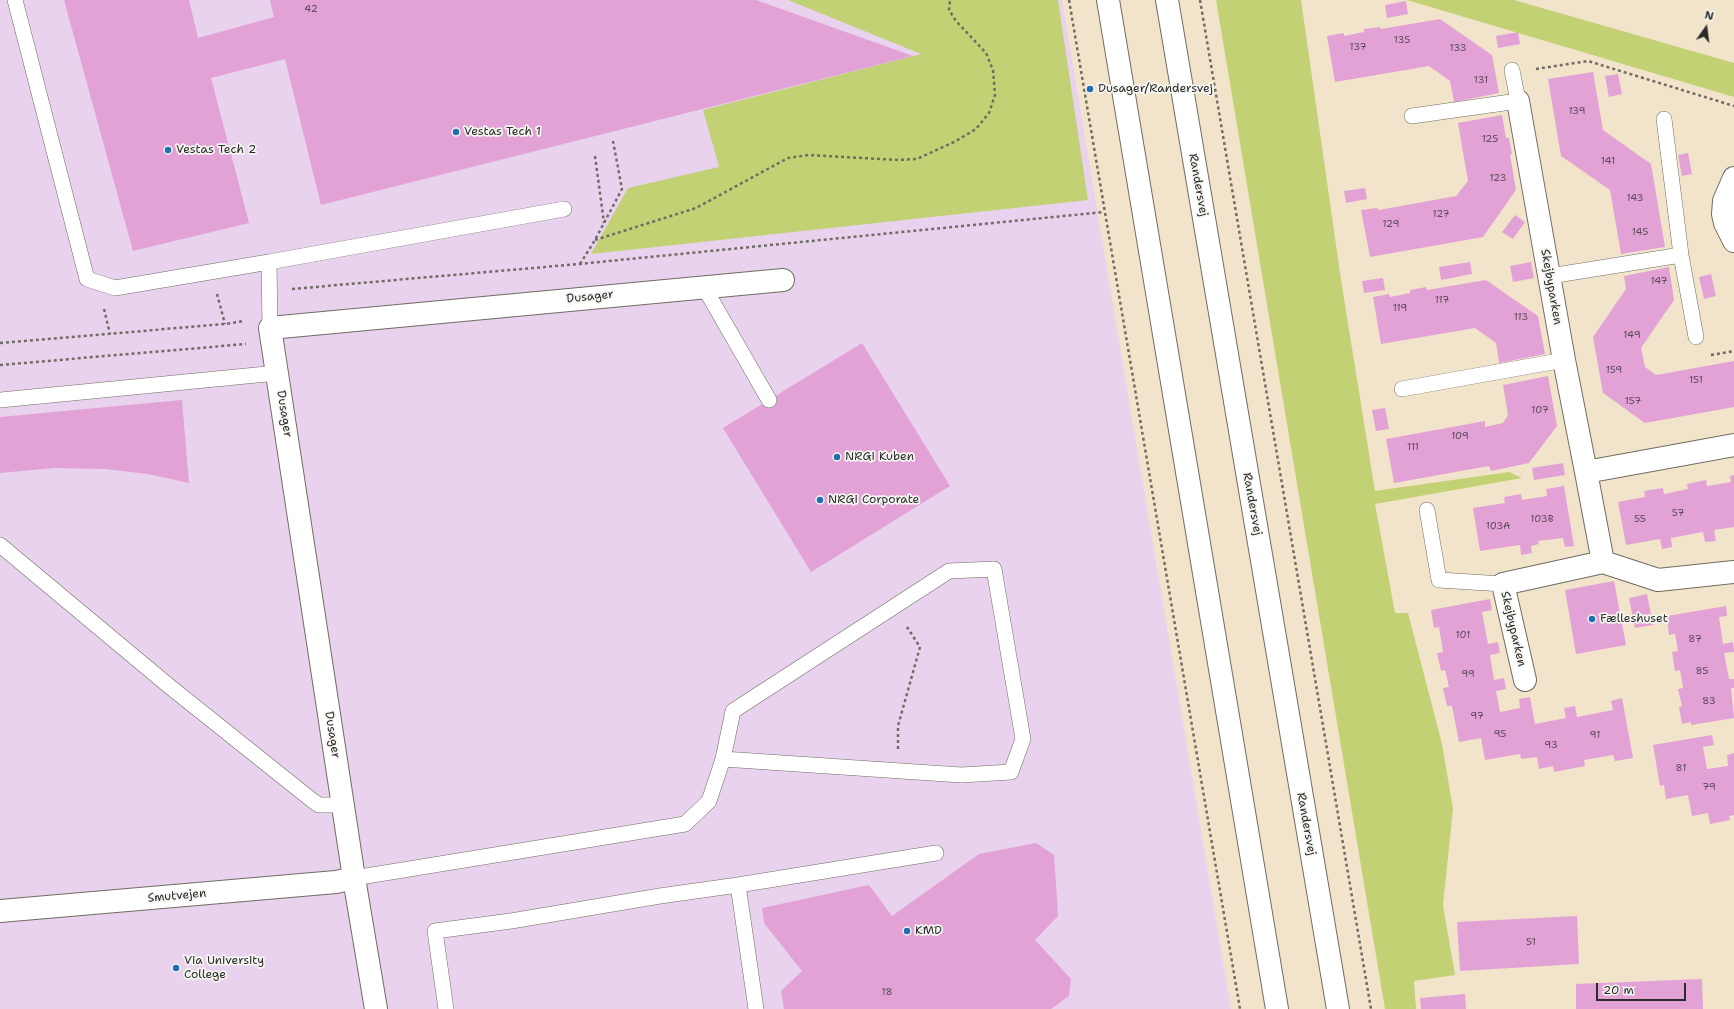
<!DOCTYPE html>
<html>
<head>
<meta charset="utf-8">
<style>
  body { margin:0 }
  #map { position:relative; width:1734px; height:1009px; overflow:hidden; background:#f2e4cb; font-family:"Shantell Sans",sans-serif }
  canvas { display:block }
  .north { position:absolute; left:1686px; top:8px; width:40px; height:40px; -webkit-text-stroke:3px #f6f6f2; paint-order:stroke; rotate:14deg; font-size:11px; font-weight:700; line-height:16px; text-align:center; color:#2b2b2b }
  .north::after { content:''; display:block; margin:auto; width:14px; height:18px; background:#2b2b2b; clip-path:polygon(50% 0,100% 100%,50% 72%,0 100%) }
  .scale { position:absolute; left:1596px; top:983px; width:90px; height:18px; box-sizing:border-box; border:2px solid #2b2b2b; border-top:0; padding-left:5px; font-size:12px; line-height:14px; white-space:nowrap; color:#2b2b2b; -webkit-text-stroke:3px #f6f6f2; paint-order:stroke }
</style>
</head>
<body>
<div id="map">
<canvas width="1734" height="1009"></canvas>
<div class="north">N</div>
<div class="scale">20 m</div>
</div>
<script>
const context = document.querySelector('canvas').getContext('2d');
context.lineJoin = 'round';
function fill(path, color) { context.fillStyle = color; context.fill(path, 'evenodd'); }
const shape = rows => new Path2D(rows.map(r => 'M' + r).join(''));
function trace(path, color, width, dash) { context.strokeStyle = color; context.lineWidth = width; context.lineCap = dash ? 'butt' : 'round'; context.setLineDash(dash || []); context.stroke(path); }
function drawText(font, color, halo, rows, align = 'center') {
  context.font = font + ' "Shantell Sans",sans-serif'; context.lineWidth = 3.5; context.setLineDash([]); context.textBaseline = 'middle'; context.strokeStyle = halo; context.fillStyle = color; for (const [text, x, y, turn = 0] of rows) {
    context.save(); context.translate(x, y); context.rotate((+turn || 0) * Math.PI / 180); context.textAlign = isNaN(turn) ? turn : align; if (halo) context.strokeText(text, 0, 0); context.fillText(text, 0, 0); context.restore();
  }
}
const built = shape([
  [0,0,1062,0,1231,1009,0,1009]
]);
const green = shape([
  [788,0,1058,0,1088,200,591,254,628,188,719,167,703,110,921,54],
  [1216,0,1301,0,1341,280,1375,491,1509,472,1522,478,1375,504,1395,613,1408,613,1442,744,1453,809,1443,905,1455,975,1414,981,1416,1009,1385,1009],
  [1407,0,1514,0,1734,63,1734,97]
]);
const building = shape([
  [64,0,189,0,198,38,274,17,270,0,756,0,913,56,321,205,285,59,211,78,249,223,133,251],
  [1406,1,1408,14,1387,18,1385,5],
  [1440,19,1492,55,1499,93,1454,102,1450,81,1429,66,1335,82,1327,36,1344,33,1344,36,1364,32,1364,29,1380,27,1381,29],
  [1518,32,1520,44,1498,48,1496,36],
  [1593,72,1603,130,1651,164,1665,247,1621,254,1610,190,1561,156,1548,79],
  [1618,74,1622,94,1609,97,1605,76],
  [1502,115,1506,138,1509,138,1512,154,1510,155,1516,190,1483,237,1370,257,1361,210,1377,208,1379,210,1456,196,1468,181,1458,123],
  [1688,153,1692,174,1682,176,1678,155],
  [1365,188,1367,199,1346,203,1344,191],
  [1515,215,1525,222,1513,239,1502,232],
  [1470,262,1472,274,1441,280,1439,267],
  [1531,262,1534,278,1513,282,1510,266],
  [1669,267,1674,300,1641,348,1645,367,1656,375,1734,361,1734,407,1645,423,1603,393,1593,337,1626,289,1624,276],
  [1711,274,1716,296,1704,299,1699,277],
  [1383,278,1385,290,1364,293,1362,281],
  [1486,280,1538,316,1545,354,1499,363,1496,343,1475,328,1381,344,1373,297,1389,294,1390,297,1410,293,1410,290,1426,287,1427,290],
  [862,343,950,486,811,572,723,428],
  [1548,376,1557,426,1529,463,1491,471,1489,466,1394,483,1386,439,1485,421,1485,427,1503,423,1508,415,1503,385],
  [182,400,189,483,148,474,105,469,54,468,0,473,0,417],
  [1385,408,1389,429,1376,431,1372,410],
  [1563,463,1565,475,1534,480,1532,468],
  [1734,475,1734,527,1714,530,1716,541,1705,542,1703,532,1671,538,1672,547,1662,549,1660,539,1626,545,1618,502,1645,497,1644,491,1663,488,1664,494,1688,489,1687,484,1706,480,1707,486,1731,482,1730,476],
  [1564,486,1574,546,1565,547,1563,538,1538,541,1539,544,1531,546,1532,553,1521,555,1520,545,1480,551,1473,508,1505,503,1504,497,1521,494,1522,500,1547,496,1546,489],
  [1614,581,1626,645,1576,654,1565,590],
  [1647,594,1653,625,1635,628,1629,598],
  [1490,599,1492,610,1482,612,1488,644,1498,642,1500,653,1490,655,1494,680,1504,678,1506,689,1496,691,1500,712,1520,708,1519,699,1530,697,1535,724,1566,718,1564,708,1575,706,1577,717,1613,710,1611,701,1622,698,1633,758,1615,761,1613,755,1584,760,1585,766,1554,772,1553,766,1539,769,1537,757,1521,759,1520,754,1485,760,1481,738,1459,742,1452,706,1447,706,1443,688,1449,687,1445,670,1441,671,1437,653,1443,652,1439,627,1434,628,1431,610],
  [1726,606,1727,616,1719,617,1723,644,1733,642,1734,650,1734,652,1724,653,1729,679,1734,679,1734,688,1731,688,1734,718,1691,725,1691,722,1682,724,1679,707,1682,706,1678,689,1683,688,1680,670,1675,671,1672,652,1678,651,1675,634,1669,635,1667,616],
  [1712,735,1714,745,1703,747,1707,769,1728,766,1727,755,1734,753,1734,815,1729,816,1730,820,1710,824,1708,813,1692,816,1688,795,1666,799,1664,785,1660,786,1653,745],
  [1036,843,1054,855,1058,916,1035,940,1071,979,1069,996,1051,1009,784,1009,781,991,802,971,764,923,762,908,869,885,892,916,979,854],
  [1577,916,1579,964,1460,971,1457,922],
  [1702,979,1703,1009,1576,1009,1576,984],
  [1465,994,1466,1009,1421,1009,1420,998]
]);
const path = shape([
  [1069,0,1240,1009],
  [1200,0,1371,1009],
  [1536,69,1588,61,1734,106],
  [595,156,604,223],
  [595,240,696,208,788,158,808,155,898,160,917,159,954,142,976,129,989,113,995,95,993,70,986,53,956,21,949,10,950,0],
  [580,264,595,240,622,189,613,141],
  [292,289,579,264,1104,212],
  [217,294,225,324],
  [104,309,110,334],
  [0,343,225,324,244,321],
  [1711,355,1734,351],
  [0,365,246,344],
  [898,749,898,726,920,647,907,627]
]);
const service = shape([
  [15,0,87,279,115,288,269,262],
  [1412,116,1518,101,1512,70],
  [1664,119,1681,255,1696,337],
  [1550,276,1681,255],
  [704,287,769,400],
  [270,328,269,262,564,209],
  [1402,389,1564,360],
  [0,400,277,373],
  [1427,510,1439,580,1503,584],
  [0,545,169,686,313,801,319,805,342,805],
  [354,878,685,824,709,801,723,759,733,711,949,571,994,569,1023,739,1011,772,961,775,723,759],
  [446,1009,435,931,511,921,660,896,738,885],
  [756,1009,738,885,936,853]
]);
const minor = shape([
  [1518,101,1564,360,1586,472,1734,445],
  [1734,178,1724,201,1723,214,1725,223,1734,241],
  [1603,562,1658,580,1734,572],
  [1525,680,1503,584,1603,562,1586,472],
  [0,911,336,882,354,878],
  [376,1009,354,878,270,328,783,280]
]);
const secondary = shape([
  [1108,0,1277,1009],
  [1167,0,1338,1009]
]);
const markers = [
  [1090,89,4,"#1f6fb2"],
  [456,132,4,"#1f6fb2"],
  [168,150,4,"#1f6fb2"],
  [837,457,4,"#1f6fb2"],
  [820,500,4,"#1f6fb2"],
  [1592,619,4,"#1f6fb2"],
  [907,931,4,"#1f6fb2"],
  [176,968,4,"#1f6fb2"]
];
const numberNames = [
  ["42",311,9],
  ["135",1402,40],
  ["137",1358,47],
  ["133",1458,48],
  ["131",1481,80],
  ["139",1577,111],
  ["125",1490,139],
  ["141",1608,161],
  ["123",1498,178],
  ["143",1635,198],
  ["127",1441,214],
  ["129",1391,224],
  ["145",1640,232],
  ["147",1659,281],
  ["117",1442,300],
  ["119",1400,308],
  ["113",1521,317],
  ["149",1632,335],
  ["159",1614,370],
  ["151",1696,380],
  ["157",1633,401],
  ["107",1540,410],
  ["109",1460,436],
  ["111",1413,447],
  ["57",1678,513],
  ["103B",1542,519],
  ["55",1640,519],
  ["103A",1498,526],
  ["101",1463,635],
  ["87",1695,639],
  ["85",1702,671],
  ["99",1468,674],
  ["83",1709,701],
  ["97",1477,716],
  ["95",1500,734],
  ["91",1595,735],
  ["93",1551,745],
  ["81",1681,768],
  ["79",1709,787],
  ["51",1531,942],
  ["18",887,992]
];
const poiNames = [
  ["Dusager/Randersvej",1098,89],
  ["Vestas Tech 1",464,132],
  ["Vestas Tech 2",176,150],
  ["NRGi Kuben",845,457],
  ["NRGi Corporate",828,500],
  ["Fælleshuset",1600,619],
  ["KMD",915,931],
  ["Via University",184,961],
  ["College",184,975]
];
const streetNames = [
  ["Randersvej",1198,185,80],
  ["Skejbyparken",1551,287,80],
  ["Dusager",590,297,-6],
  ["Dusager",284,414,81],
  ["Randersvej",1252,504,80],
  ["Skejbyparken",1513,629,77],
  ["Dusager",332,735,81],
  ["Randersvej",1306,824,80],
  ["Smutvejen",177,896,-5]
];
fill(built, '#e8d2ee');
fill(green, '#c2d173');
fill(building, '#e3a2d6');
trace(service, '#716c63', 16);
trace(minor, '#716c63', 24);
trace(secondary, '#716c63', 24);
trace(path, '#716c63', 2.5, [3, 3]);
trace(service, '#fff', 15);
trace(minor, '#fff', 22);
trace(secondary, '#fff', 22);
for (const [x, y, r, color] of markers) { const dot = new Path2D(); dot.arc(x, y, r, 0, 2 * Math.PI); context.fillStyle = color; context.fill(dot); trace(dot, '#f6f6f2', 1.5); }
drawText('10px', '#594956', null, numberNames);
drawText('12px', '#2b2b2b', '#f6f6f2', poiNames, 'left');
drawText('12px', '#2b2b2b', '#f6f6f2', streetNames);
</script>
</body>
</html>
